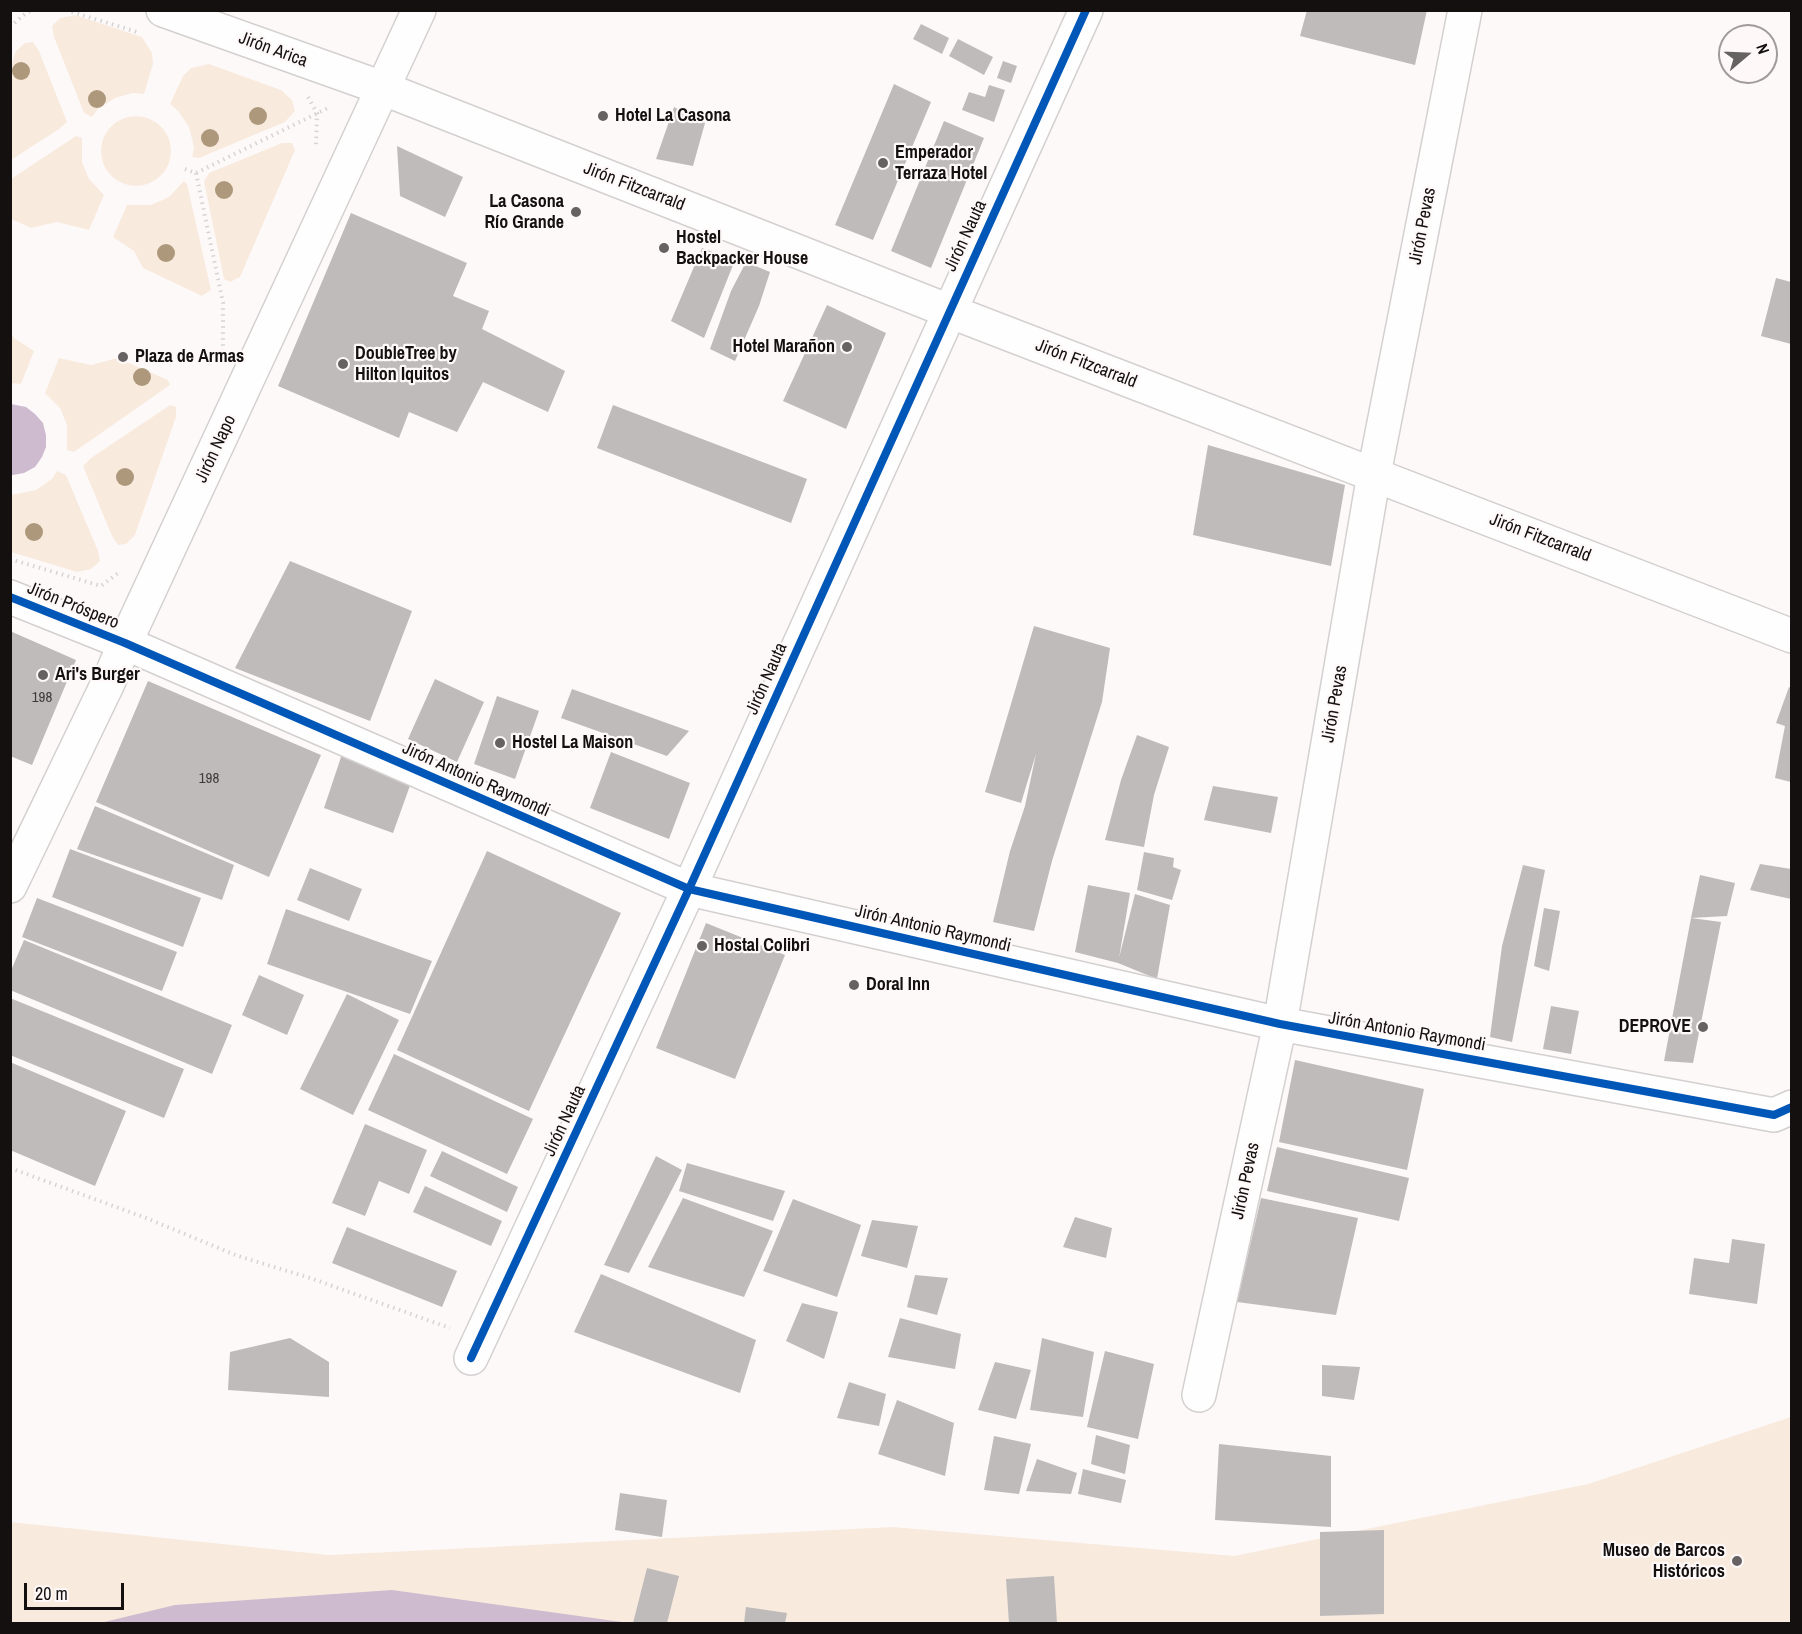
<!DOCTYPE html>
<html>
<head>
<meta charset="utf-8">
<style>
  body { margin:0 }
  #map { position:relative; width:1802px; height:1634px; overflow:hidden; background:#fef9f9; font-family:"Archivo Narrow",sans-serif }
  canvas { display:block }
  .frame { position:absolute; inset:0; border:12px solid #141010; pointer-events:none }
  .north { position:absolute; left:1718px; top:24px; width:60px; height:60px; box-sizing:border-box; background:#fff8f8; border:2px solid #a19b9b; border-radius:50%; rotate:71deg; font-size:16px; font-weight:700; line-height:24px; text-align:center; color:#141010 }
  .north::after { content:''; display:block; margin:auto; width:21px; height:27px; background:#666262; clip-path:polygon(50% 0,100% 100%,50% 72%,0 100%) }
  .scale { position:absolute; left:24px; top:1583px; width:100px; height:27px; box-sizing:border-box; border:3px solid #141010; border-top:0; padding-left:8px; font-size:18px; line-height:21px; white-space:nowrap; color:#141010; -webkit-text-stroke:4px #fff8f8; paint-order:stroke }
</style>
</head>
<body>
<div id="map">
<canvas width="1802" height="1634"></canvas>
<div class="frame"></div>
<div class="north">N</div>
<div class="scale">20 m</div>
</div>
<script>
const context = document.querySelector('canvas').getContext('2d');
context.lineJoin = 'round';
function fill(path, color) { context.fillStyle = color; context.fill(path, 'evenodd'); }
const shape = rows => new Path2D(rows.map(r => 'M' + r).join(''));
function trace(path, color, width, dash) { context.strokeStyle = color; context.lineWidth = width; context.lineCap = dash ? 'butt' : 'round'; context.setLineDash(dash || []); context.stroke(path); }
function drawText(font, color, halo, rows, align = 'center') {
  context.font = font + ' "Archivo Narrow",sans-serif'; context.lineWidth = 4.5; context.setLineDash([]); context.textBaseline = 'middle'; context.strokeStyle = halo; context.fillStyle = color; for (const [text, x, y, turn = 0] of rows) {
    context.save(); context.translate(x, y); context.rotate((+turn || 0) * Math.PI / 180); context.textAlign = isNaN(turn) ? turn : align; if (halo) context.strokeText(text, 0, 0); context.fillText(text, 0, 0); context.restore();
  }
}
const green = shape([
  [75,15,142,37,152,53,153,64,144,94,133,93,115,98,98,109,92,117,84,113,54,37,52,26,60,18],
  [33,42,39,51,67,122,59,129,11,160,11,67,16,51,25,43],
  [209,64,281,90,292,100,295,111,285,122,199,158,192,157,194,147,189,127,178,111,170,104,183,76,191,68],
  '101 151a35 35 0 1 1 70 0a35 35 0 1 1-70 0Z',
  [76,136,82,138,82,162,89,179,104,195,89,230,57,222,31,228,11,219,11,179],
  [282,143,292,143,295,150,240,277,230,282,224,279,204,181,209,173],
  [184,181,187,184,211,290,202,296,143,268,134,251,113,237,127,205,151,205,169,197],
  [10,332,14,338,34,351,21,384,11,383],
  [59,358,91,365,117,358,168,380,170,385,74,452,67,450,67,425,60,408,45,393],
  [170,405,176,407,176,417,135,535,126,544,118,545,112,536,83,466,91,458],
  [57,471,66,475,98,551,100,561,91,569,77,572,11,552,11,495,36,490,52,479],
  [1791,1417,1791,1623,11,1623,10,1522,329,1555,893,1527,1234,1556,1588,1484]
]);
const water = shape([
  [11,404,26,407,35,414,43,423,46,435,46,447,42,457,35,467,24,473,13,475,10,475],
  [392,1590,629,1623,100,1623,175,1605]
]);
const building = shape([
  [1307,10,1427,10,1415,65,1300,36],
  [921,24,949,38,942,54,913,39],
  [958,39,993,57,984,75,949,56],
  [1003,61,1017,66,1011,83,997,78],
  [894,84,931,102,873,240,835,225],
  [989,85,1005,90,994,122,962,110,969,92,985,97],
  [674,107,705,123,693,166,656,159],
  [944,121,984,138,931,268,891,251],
  [397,146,463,177,445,217,400,196],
  [351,213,467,263,453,296,489,311,482,329,565,371,548,412,483,382,457,432,409,412,399,438,278,386],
  [702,248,735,260,704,338,671,321],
  [746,262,770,272,759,306,735,361,710,349,731,291],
  [1776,278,1791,282,1791,344,1761,336],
  [827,305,886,333,846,429,783,401],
  [613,405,807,479,791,523,597,448],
  [1208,445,1345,485,1331,566,1193,535],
  [290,561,412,611,370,721,235,668],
  [1034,626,1110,648,1102,702,1052,861,1034,931,993,922,1010,851,1025,806,1036,754,1021,803,985,792],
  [10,631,76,660,32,765,10,756],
  [435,679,484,702,457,762,408,739],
  [148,681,321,755,269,877,96,802],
  [1789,687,1791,688,1791,782,1775,778,1785,726,1776,723],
  [572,689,689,731,667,756,561,718],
  [497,696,539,711,515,779,474,764],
  [1137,735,1169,747,1154,795,1144,847,1105,840,1121,780],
  [611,752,690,783,669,839,590,808],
  [342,754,412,780,393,833,324,808],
  [1213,786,1278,797,1271,833,1204,820],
  [95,806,234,865,222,900,77,849],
  [70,849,201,898,183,947,52,897],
  [487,851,621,913,529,1111,397,1050],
  [1144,852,1174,858,1173,867,1181,870,1172,900,1137,890],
  [1760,864,1791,869,1791,899,1750,890],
  [1523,865,1545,870,1512,1042,1490,1037,1502,946],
  [310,868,362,889,349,921,297,900],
  [1700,875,1735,883,1727,916,1691,918,1721,922,1693,1063,1664,1061,1691,918],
  [1088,885,1130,893,1119,958,1135,894,1170,905,1157,979,1118,963,1075,952],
  [37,898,177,952,162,991,22,937],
  [1544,908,1560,911,1549,971,1534,966],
  [286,909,432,961,410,1014,267,964],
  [706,923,785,955,735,1079,656,1048],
  [24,940,232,1025,212,1074,10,990,10,973],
  [259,975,304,995,287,1035,242,1015],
  [347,994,399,1020,353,1115,300,1089],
  [10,998,184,1069,164,1118,10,1055],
  [1551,1006,1579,1011,1571,1054,1543,1049],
  [394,1054,533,1119,507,1174,368,1110],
  [1295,1060,1424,1089,1407,1170,1279,1142],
  [10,1062,126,1111,95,1186,10,1150],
  [365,1124,427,1150,409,1194,379,1181,365,1216,332,1203],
  [1277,1147,1409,1178,1399,1221,1267,1191],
  [442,1151,518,1187,507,1212,430,1176],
  [656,1156,682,1170,629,1273,604,1265],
  [687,1163,785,1191,773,1221,679,1191],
  [425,1186,502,1221,491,1246,413,1212],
  [683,1198,773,1231,744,1297,648,1267],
  [1261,1198,1358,1218,1336,1315,1237,1302],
  [793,1199,861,1225,837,1297,763,1271],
  [1075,1217,1112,1228,1106,1258,1063,1247],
  [872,1220,918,1226,907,1268,861,1256],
  [347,1227,457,1271,442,1307,332,1263],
  [1732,1239,1765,1244,1757,1304,1689,1294,1694,1258,1729,1263],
  [601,1274,756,1340,740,1393,574,1332],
  [915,1275,948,1278,937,1315,907,1307],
  [802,1303,838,1312,824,1359,786,1341],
  [900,1318,961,1334,955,1369,888,1357],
  [290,1338,329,1362,329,1397,228,1390,230,1352],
  [1042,1338,1094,1352,1083,1417,1030,1410],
  [1105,1351,1154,1364,1138,1439,1087,1427],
  [995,1362,1031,1370,1016,1419,978,1410],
  [1322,1365,1360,1367,1354,1400,1322,1396],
  [849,1382,886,1394,879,1426,837,1418],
  [897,1400,954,1423,945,1476,878,1454],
  [1096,1435,1130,1445,1125,1474,1091,1464],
  [994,1436,1031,1444,1019,1494,984,1490],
  [1219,1444,1331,1456,1331,1527,1215,1520],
  [1037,1459,1077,1473,1071,1494,1026,1491],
  [1083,1469,1126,1480,1121,1503,1078,1494],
  [620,1493,667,1500,662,1537,615,1530],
  [1384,1530,1384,1614,1320,1616,1320,1532],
  [647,1568,679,1576,667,1623,633,1623],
  [1054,1576,1057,1623,1009,1623,1006,1579],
  [746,1607,787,1613,785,1623,744,1623]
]);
const path = shape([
  [66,10,137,32],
  [10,27,26,13,33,10],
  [308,97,317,113,316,147],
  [185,169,196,173,330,107],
  [196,173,223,303,223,349],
  [10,559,101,586,118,573],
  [10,1168,146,1218,238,1256,310,1278,450,1328]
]);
const street = shape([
  [10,597,125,643,689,889,1280,1024,1774,1115,1792,1107],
  [10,886,108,683,125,643,419,10],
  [471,1358,689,889,1086,10],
  [1199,1395,1280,1024,1374,474,1465,10]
]);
const secondary = shape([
  [163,10,382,88,949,311,1792,636]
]);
const cycleway = shape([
  [10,597,125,643,689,889,1280,1024,1774,1115,1792,1107],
  [471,1358,689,889,1086,10]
]);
const trees = [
  [21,71],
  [97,99],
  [258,116],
  [210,138],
  [224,190],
  [166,253],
  [142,377],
  [125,477],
  [34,532]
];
const markers = [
  [603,116,6,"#666262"],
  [883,163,6,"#666262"],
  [576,212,6,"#666262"],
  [664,248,6,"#666262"],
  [847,347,6,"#666262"],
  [123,357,6,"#666262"],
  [343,364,6,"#666262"],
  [43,675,6,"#666262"],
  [500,743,6,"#666262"],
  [702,946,6,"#666262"],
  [854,985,6,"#666262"],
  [1703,1027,6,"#666262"],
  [1737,1561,6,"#666262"]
];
const numberNames = [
  ["198",42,698],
  ["198",209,779]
];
const streetNames = [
  ["Jirón Arica",273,50,20],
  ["Jirón Fitzcarrald",634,187,21],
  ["Jirón Pevas",1423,226,-79],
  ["Jirón Nauta",966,236,-65],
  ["Jirón Fitzcarrald",1086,364,21],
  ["Jirón Napo",216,449,-65],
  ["Jirón Fitzcarrald",1540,538,21],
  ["Jirón Próspero",73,606,22],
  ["Jirón Nauta",767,679,-66],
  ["Jirón Pevas",1335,704,-80],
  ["Jirón Antonio Raymondi",476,780,24],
  ["Jirón Antonio Raymondi",933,929,13],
  ["Jirón Antonio Raymondi",1407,1032,10],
  ["Jirón Nauta",565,1121,-65],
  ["Jirón Pevas",1246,1181,-78]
];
const poiNames = [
  ["Hotel La Casona",615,116],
  ["Emperador",895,153],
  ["Terraza Hotel",895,174],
  ["La Casona",564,202,"right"],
  ["Río Grande",564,223,"right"],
  ["Hostel",676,238],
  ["Backpacker House",676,259],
  ["Hotel Marañon",835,347,"right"],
  ["DoubleTree by",355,354],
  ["Hilton Iquitos",355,375],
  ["Plaza de Armas",135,357],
  ["Ari's Burger",55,675],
  ["Hostel La Maison",512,743],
  ["Hostal Colibri",714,946],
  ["Doral Inn",866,985],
  ["DEPROVE",1691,1027,"right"],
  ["Museo de Barcos",1725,1551,"right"],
  ["Históricos",1725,1572,"right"]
];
fill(green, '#f8ebde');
fill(water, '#cebbd0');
fill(building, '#bfbbbb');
trace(street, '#d4d0d0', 36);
trace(secondary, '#d4d0d0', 36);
trace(path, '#d5d4d4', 4, [1.5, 4.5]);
trace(street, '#fffefe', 33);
trace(secondary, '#fffefe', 33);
trace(cycleway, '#0057b8', 8);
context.fillStyle = '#ad987b';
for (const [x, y] of trees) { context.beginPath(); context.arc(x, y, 9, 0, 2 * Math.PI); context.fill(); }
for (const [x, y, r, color] of markers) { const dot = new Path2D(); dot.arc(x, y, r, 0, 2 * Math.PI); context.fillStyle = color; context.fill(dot); trace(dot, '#fff8f8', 2); }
drawText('15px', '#3f3b3b', null, numberNames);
drawText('18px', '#141010', '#fff8f8', streetNames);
drawText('bold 18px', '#141010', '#fff8f8', poiNames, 'left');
</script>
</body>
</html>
